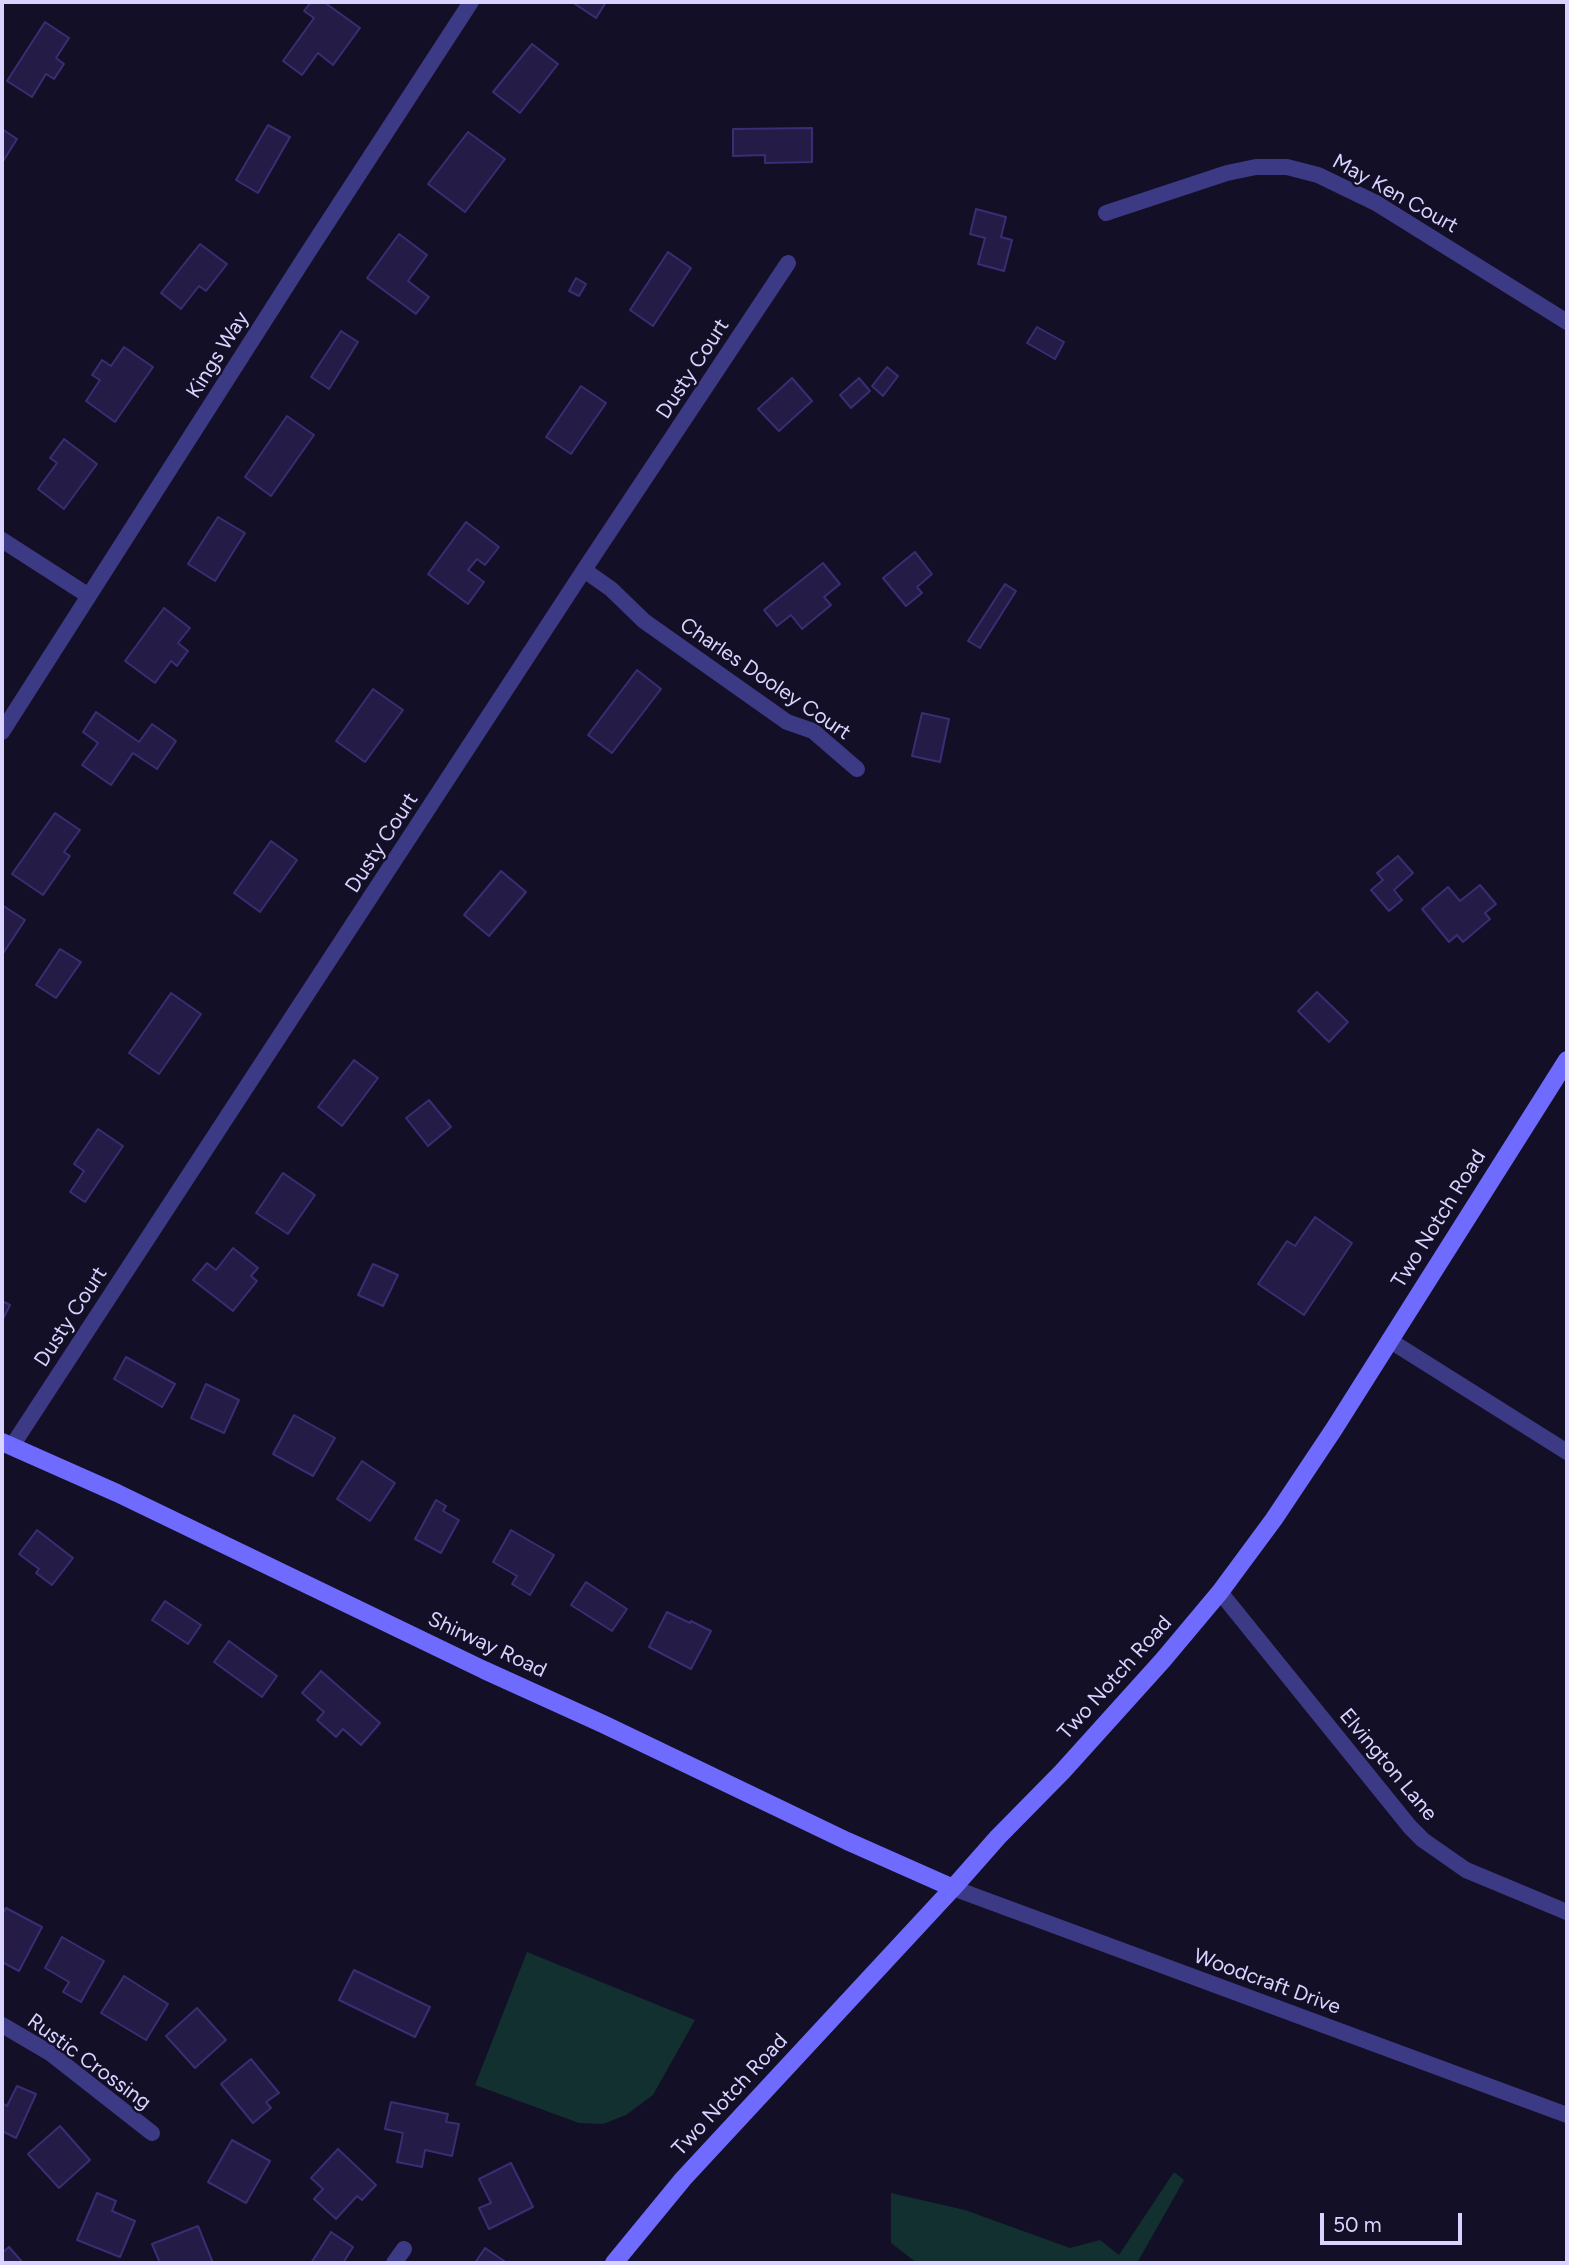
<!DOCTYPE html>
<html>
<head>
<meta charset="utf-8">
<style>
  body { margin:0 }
  #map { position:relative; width:1569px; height:2265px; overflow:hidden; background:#130f26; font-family:Figtree,sans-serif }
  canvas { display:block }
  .frame { position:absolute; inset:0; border:4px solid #d9d4ff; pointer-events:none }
  .scale { position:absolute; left:1320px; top:2213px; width:142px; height:32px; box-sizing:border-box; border:4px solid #d9d4ff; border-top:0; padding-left:9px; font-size:21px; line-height:24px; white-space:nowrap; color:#d9d4ff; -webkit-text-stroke:5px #130f26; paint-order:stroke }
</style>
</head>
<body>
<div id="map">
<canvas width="1569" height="2265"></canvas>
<div class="frame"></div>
<div class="scale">50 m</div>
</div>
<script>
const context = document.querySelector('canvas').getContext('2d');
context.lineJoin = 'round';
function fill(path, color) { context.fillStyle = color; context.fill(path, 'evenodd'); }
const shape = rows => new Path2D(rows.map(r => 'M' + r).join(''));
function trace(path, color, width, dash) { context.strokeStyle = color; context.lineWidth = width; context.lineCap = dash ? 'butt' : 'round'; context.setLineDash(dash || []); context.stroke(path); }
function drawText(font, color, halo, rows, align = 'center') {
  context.font = font + ' Figtree,sans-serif'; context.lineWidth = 5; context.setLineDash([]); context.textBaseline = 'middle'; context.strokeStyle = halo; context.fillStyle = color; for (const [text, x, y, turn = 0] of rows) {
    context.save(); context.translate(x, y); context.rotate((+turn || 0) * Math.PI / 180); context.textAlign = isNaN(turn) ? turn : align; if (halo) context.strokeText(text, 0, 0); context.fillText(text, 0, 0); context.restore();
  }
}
const green = shape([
  [527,1952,695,2020,653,2095,626,2115,603,2124,579,2123,475,2085],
  [1174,2172,1184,2180,1137,2263,917,2263,891,2243,891,2193,965,2210,1070,2248,1100,2240,1119,2255]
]);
const building = shape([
  [311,2,324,2,360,28,333,65,318,53,302,75,283,61,314,18,304,11,311,2],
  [572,2,606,2,596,18,572,2],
  [45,22,69,38,56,58,64,64,54,79,46,74,32,97,7,81,45,22],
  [532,44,558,64,520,113,493,92,532,44],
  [268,125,290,137,258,193,236,180,268,125],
  [812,128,812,162,765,163,765,155,733,156,733,129,812,128],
  [2,129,17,139,2,163,2,129],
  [468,132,505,159,465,212,428,184,468,132],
  [976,209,1006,217,1001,237,1012,240,1004,271,978,264,985,238,970,234,976,209],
  [399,234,427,255,408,281,429,297,416,314,367,278,399,234],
  [200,244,227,264,206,291,199,286,181,309,161,293,200,244],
  [668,252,691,268,653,326,630,310,668,252],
  [576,278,586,284,579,296,569,291,576,278],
  [1037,327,1064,342,1055,359,1027,343,1037,327],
  [341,331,358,342,329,389,311,377,341,331],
  [124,347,153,367,115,422,86,401,100,380,92,375,102,360,111,366,124,347],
  [887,367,898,376,883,396,872,386,887,367],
  [792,378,812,401,779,431,758,409,792,378],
  [859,378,870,391,851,408,840,395,859,378],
  [581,386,606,403,571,454,546,437,581,386],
  [287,416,314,435,271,496,245,477,287,416],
  [64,439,97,464,64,509,38,489,57,463,50,458,64,439],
  [218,517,245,533,215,581,188,564,218,517],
  [466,522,499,547,485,565,477,559,468,570,484,582,468,604,428,574,466,522],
  [915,552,932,574,917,587,922,593,906,606,883,578,915,552],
  [823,563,840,584,824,597,831,605,802,629,791,615,777,626,764,610,823,563],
  [1005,584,1016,591,980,648,968,641,1005,584],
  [164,608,190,628,178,643,188,651,177,666,171,661,155,683,125,661,164,608],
  [637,670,661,689,612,753,588,735,637,670],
  [373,689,403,710,365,762,336,741,373,689],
  [96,712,139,742,152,724,176,741,157,769,133,753,111,785,82,765,98,743,83,732,96,712],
  [922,713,949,719,940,762,912,756,922,713],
  [55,813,80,830,64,852,70,856,43,895,12,874,55,813],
  [271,841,297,860,260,912,234,893,271,841],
  [1398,856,1413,873,1394,890,1402,900,1389,911,1371,890,1383,880,1377,873,1398,856],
  [501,871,526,892,489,936,464,915,501,871],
  [1480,885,1496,904,1485,913,1490,919,1463,942,1457,935,1449,942,1422,909,1448,887,1460,901,1480,885],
  [2,905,25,920,2,955,2,905],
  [60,949,81,962,56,998,36,985,60,949],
  [1317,992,1348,1022,1329,1042,1298,1011,1317,992],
  [171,993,201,1014,159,1074,129,1053,171,993],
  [354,1060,378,1078,342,1126,318,1107,354,1060],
  [429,1100,451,1127,428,1146,406,1118,429,1100],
  [98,1129,123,1146,85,1202,70,1192,84,1171,74,1164,98,1129],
  [283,1173,315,1195,288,1234,256,1213,283,1173],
  [1315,1217,1352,1243,1304,1315,1258,1284,1287,1241,1295,1246,1315,1217],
  [233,1248,258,1268,251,1276,257,1281,233,1311,193,1280,207,1263,216,1270,233,1248],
  [373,1264,398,1275,383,1306,358,1295,373,1264],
  [2,1301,10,1305,2,1321,2,1301],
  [126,1357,175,1384,162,1407,114,1379,126,1357],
  [206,1384,239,1400,224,1433,191,1418,206,1384],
  [294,1415,335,1438,313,1476,273,1454,294,1415],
  [362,1461,395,1483,370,1521,337,1499,362,1461],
  [436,1500,446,1506,443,1511,459,1520,441,1553,415,1539,436,1500],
  [37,1530,73,1558,52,1585,36,1573,39,1569,19,1554,37,1530],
  [511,1530,554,1555,530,1595,512,1584,517,1576,493,1562,511,1530],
  [586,1582,627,1609,612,1631,571,1605,586,1582],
  [165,1601,201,1625,188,1644,152,1620,165,1601],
  [667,1612,690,1623,691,1621,711,1631,691,1669,649,1647,667,1612],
  [229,1641,277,1676,262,1697,214,1662,229,1641],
  [321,1671,380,1723,361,1745,343,1729,336,1737,317,1720,324,1712,302,1693,321,1671],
  [6,1908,42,1927,19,1971,2,1962,2,1915,6,1908],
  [62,1937,104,1961,81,2002,63,1992,69,1982,45,1968,62,1937],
  [354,1970,430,2007,415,2037,339,2000,354,1970],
  [124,1976,168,2004,146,2040,101,2013,124,1976],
  [197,2008,226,2040,195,2068,166,2036,197,2008],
  [251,2059,279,2093,266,2102,271,2108,253,2123,221,2084,251,2059],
  [17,2086,36,2094,16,2138,2,2131,2,2103,7,2106,17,2086],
  [391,2102,448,2114,446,2122,459,2124,452,2156,425,2150,422,2167,397,2162,403,2133,385,2129,391,2102],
  [60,2126,90,2160,59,2188,28,2154,60,2126],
  [232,2140,270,2161,246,2203,208,2182,232,2140],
  [338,2149,376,2185,362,2200,357,2196,336,2219,314,2199,323,2189,311,2178,338,2149],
  [511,2163,533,2207,489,2229,479,2208,491,2203,479,2179,511,2163],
  [97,2193,116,2201,112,2211,135,2221,120,2257,77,2240,97,2193],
  [198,2226,213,2263,160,2263,152,2244,198,2226],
  [331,2232,353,2247,343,2263,311,2263,331,2232],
  [9,2247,23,2263,2,2263,2,2253,9,2247],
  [485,2248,507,2263,475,2263,485,2248]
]);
const street = shape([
  [1106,213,1227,173,1256,167,1287,167,1318,175,1376,203,1567,322],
  [2,540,89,596],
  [584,570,611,589,644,621,787,722,813,731,857,769],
  [2,732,307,254,471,2],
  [1389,1340,1567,1452],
  [12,1446,584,570,788,263],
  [1220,1592,1410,1827,1423,1840,1466,1870,1567,1912],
  [953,1888,1567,2115],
  [2,2025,50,2053,152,2133],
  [394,2263,404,2249]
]);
const secondary = shape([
  [2,1442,117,1493,484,1670,603,1724,847,1841,953,1888],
  [614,2263,683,2179,953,1888,998,1837,1062,1772,1163,1660,1220,1592,1274,1519,1334,1429,1567,1060]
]);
const streetNames = [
  ["May Ken Court",1395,194,29],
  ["Kings Way",218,355,-58],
  ["Dusty Court",693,369,-57],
  ["Charles Dooley Court",765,679,34],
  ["Dusty Court",382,843,-57],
  ["Two Notch Road",1439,1219,-58],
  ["Dusty Court",71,1317,-57],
  ["Shirway Road",487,1645,25],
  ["Two Notch Road",1115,1678,-48],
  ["Elvington Lane",1388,1765,50],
  ["Woodcraft Drive",1267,1982,20],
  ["Rustic Crossing",89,2062,36],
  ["Two Notch Road",730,2095,-47]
];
fill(green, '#12302f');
fill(building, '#241b47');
trace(building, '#3b2d73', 2);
trace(street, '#3d3a85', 16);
trace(secondary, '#6f6bff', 18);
drawText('21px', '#d9d4ff', '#130f26', streetNames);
</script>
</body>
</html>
